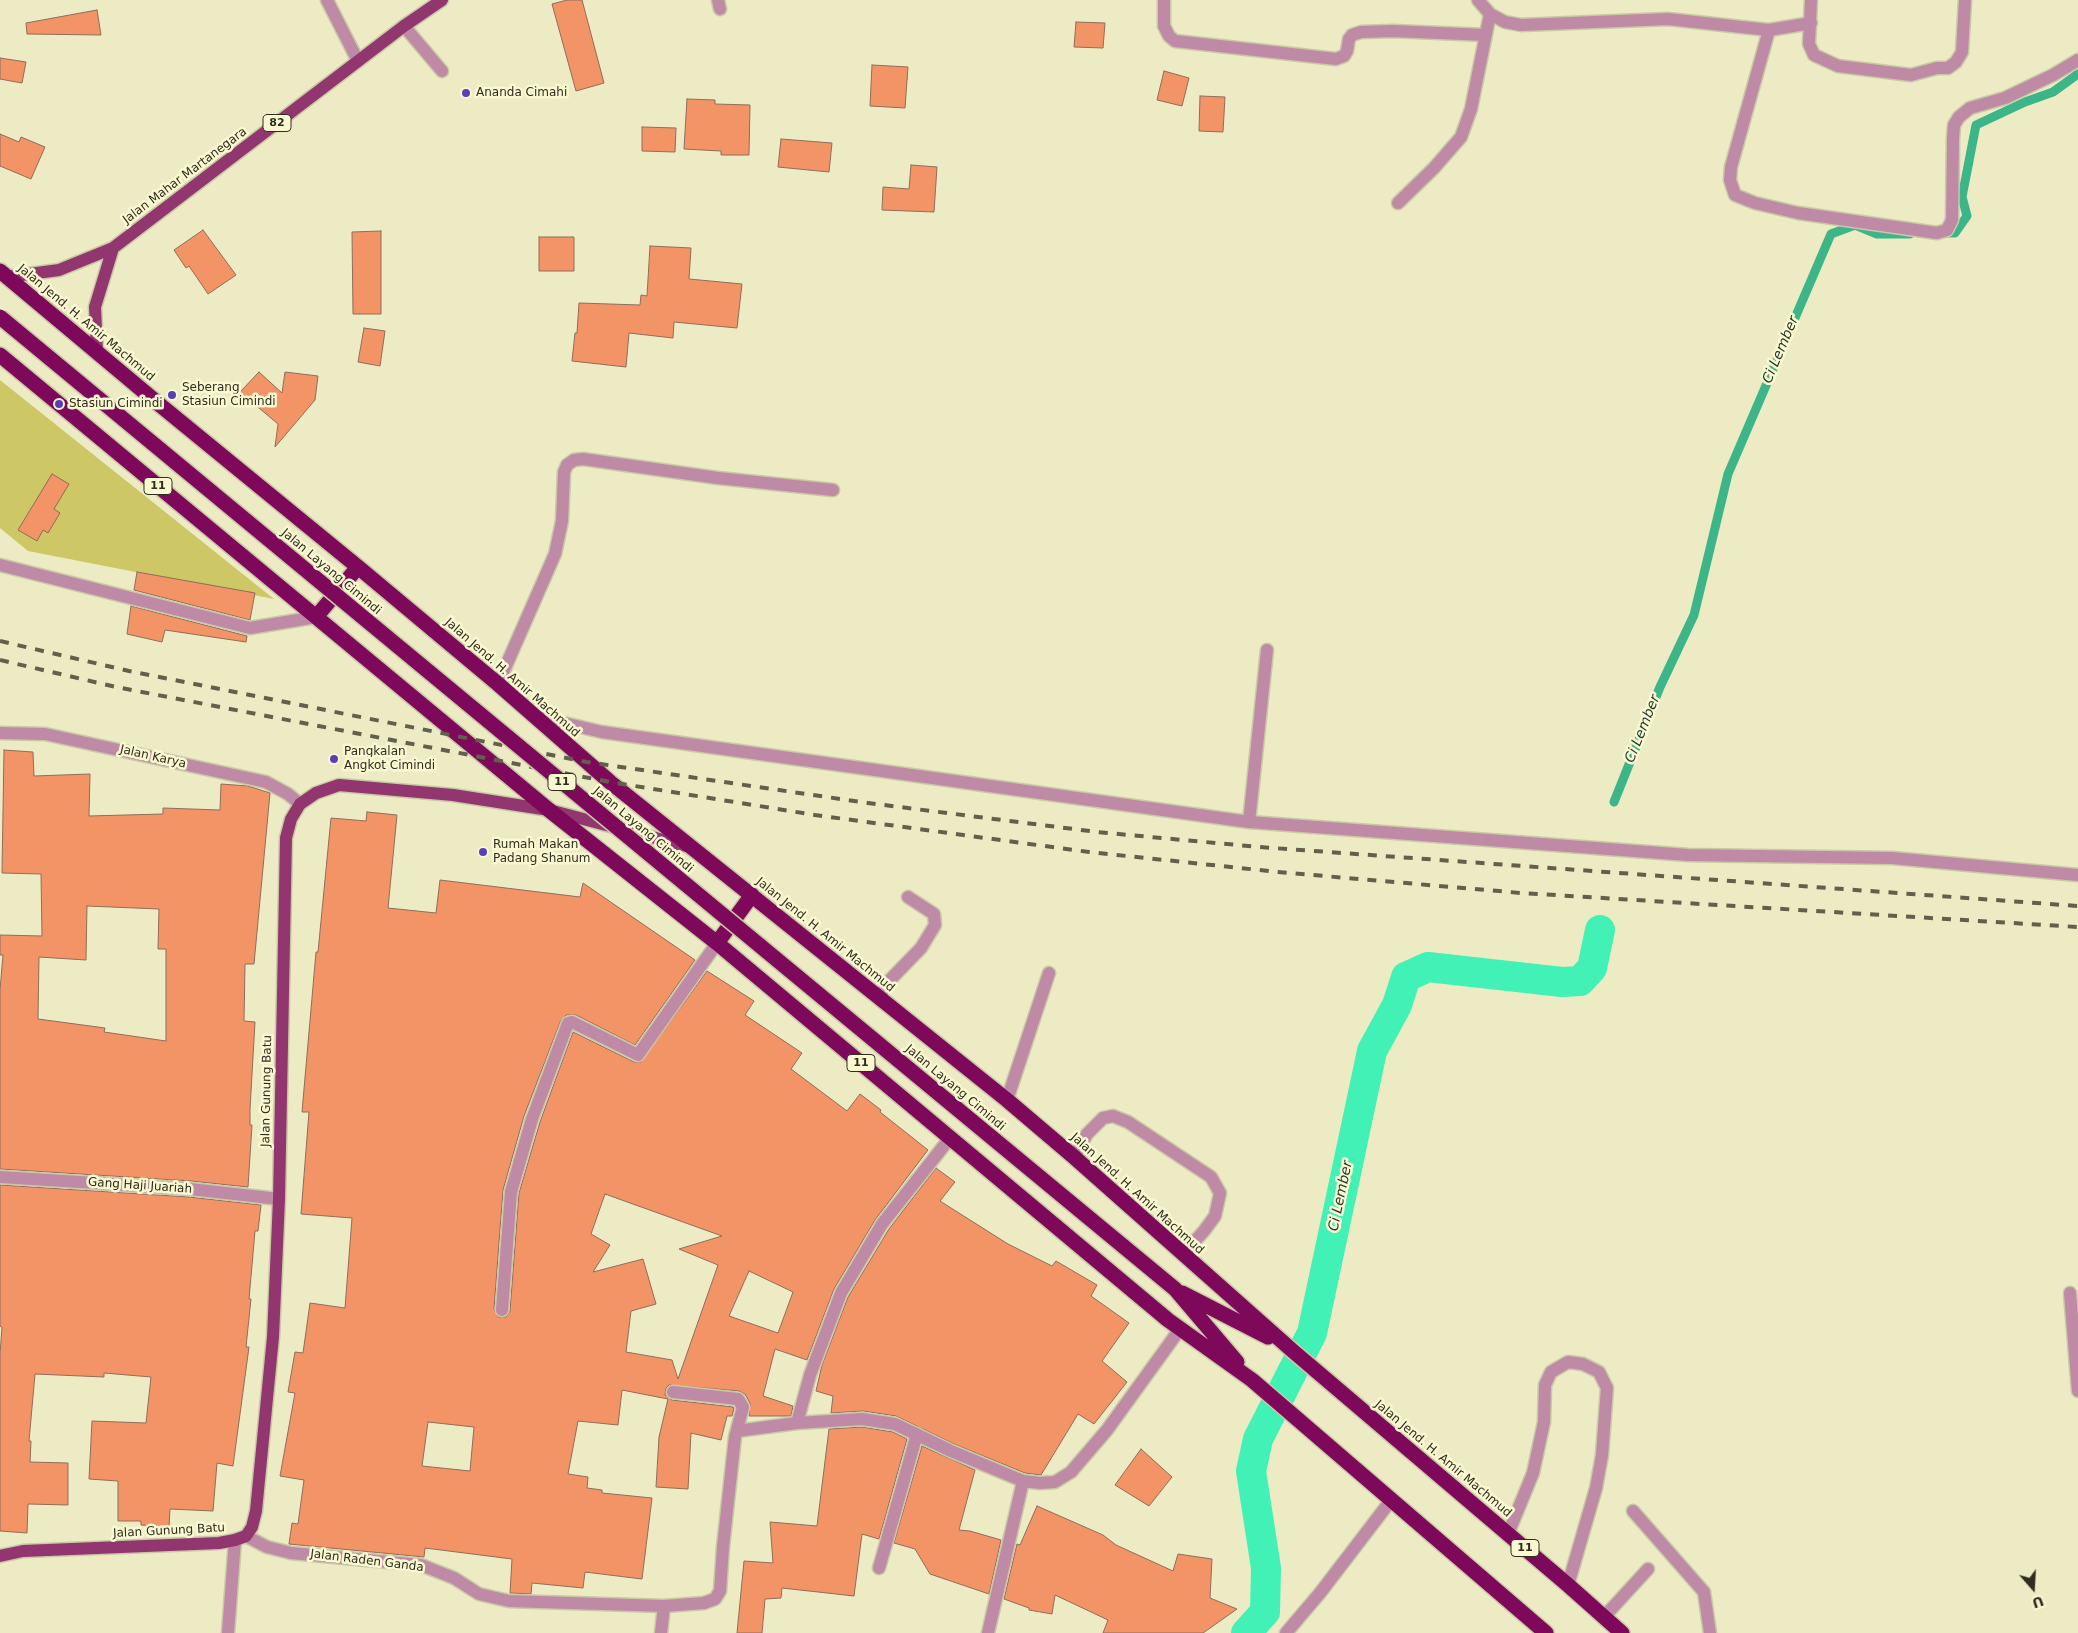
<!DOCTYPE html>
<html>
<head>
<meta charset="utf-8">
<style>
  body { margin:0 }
  #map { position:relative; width:2078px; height:1633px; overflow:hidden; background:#ecebc4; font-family:"DejaVu Sans",sans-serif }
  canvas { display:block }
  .north { position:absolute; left:2008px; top:1563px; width:50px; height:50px; -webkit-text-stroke:4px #faf8d1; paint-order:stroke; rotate:161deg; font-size:14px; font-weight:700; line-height:20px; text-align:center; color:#2e2d1f }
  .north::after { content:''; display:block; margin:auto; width:18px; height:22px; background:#2e2d1f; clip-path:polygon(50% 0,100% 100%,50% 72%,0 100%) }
</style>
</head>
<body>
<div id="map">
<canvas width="2078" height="1633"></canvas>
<div class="north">U</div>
</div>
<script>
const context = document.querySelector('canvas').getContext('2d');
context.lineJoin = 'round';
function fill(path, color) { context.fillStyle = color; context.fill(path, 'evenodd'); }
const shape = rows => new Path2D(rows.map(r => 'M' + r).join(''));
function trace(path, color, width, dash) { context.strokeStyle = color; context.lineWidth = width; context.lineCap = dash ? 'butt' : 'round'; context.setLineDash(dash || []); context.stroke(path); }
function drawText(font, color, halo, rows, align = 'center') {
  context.font = font + ' "DejaVu Sans",sans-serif'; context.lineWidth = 5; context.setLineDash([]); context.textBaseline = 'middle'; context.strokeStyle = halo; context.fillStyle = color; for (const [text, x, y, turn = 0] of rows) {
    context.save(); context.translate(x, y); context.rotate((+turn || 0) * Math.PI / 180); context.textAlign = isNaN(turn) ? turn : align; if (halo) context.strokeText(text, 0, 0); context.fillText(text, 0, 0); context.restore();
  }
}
const green = shape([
  [0,380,274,599,28,551,0,528]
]);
const stream = shape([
  [1940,233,1955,233,1967,216,1962,197,1976,125,2025,102,2053,92,2078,74],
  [1614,802,1660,687,1694,615,1728,474,1831,234,1855,225,1877,234,1910,234]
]);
const canal = shape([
  [1246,1633,1265,1612,1266,1568,1251,1471,1258,1439,1312,1333,1372,1051,1397,1005,1406,977,1428,967,1562,982,1580,981,1592,968,1600,930]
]);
const building = shape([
  [567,0,582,0,604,83,576,91,552,4,567,0],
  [97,10,101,35,27,34,26,23,97,10],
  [1076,22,1105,23,1103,48,1074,47,1076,22],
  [0,58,26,62,22,83,0,79,0,58],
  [872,65,908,67,905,108,870,106,872,65],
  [1164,71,1189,78,1182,106,1157,100,1164,71],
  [1200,96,1225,97,1223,132,1199,131,1200,96],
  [687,99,715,100,715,104,750,105,749,155,721,155,721,151,684,149,687,99],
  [642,127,676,128,675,152,642,151,642,127],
  [0,134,19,142,21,137,45,147,31,179,0,166,0,134],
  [781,139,832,143,829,172,778,167,781,139],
  [911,165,937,167,934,212,882,210,883,187,909,189,911,165],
  [203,230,236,275,208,294,189,266,186,268,174,250,203,230],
  [381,231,381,314,353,314,352,232,381,231],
  [539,237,574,237,574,271,539,271,539,237],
  [650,246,691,248,689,279,742,284,737,328,674,322,673,338,629,333,626,367,572,361,575,333,577,333,579,303,640,305,641,295,647,296,650,246],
  [364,328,385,331,380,366,358,362,364,328],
  [259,372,282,393,285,372,318,376,315,400,275,447,278,424,240,392,259,372],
  [52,474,69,484,54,509,60,513,48,533,43,530,37,541,18,530,52,474],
  [137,572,255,593,250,620,134,590,137,572],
  [131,606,247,636,246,642,165,630,162,642,127,634,131,606],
  [4,750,33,752,34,776,90,774,89,816,163,814,163,808,220,810,221,784,248,786,270,793,254,964,245,964,244,1021,255,1022,250,1109,250,1125,252,1125,248,1187,191,1181,0,1169,0,990,3,955,0,955,0,935,42,936,41,874,2,873,4,750],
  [87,906,159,909,158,949,166,949,166,1041,104,1032,105,1028,38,1019,39,957,86,960,87,906],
  [367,812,397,815,388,908,436,913,440,880,580,897,583,883,695,960,635,1045,576,1015,566,1015,561,1020,524,1116,503,1190,494,1309,498,1317,506,1317,510,1311,519,1193,540,1122,573,1032,634,1062,641,1062,707,971,754,1001,745,1015,802,1053,791,1069,847,1111,860,1094,881,1110,880,1112,928,1150,875,1220,834,1289,807,1360,775,1349,763,1396,793,1406,791,1416,749,1416,750,1403,745,1394,739,1391,669,1385,666,1388,665,1395,672,1400,733,1407,734,1408,732,1416,727,1416,721,1440,691,1433,688,1489,656,1487,659,1437,668,1399,622,1390,618,1425,578,1421,568,1474,588,1477,587,1488,602,1490,602,1493,652,1498,642,1579,585,1572,583,1588,532,1583,531,1594,510,1593,512,1559,425,1548,424,1557,289,1544,292,1523,298,1524,304,1480,280,1476,295,1393,288,1392,295,1352,303,1353,310,1303,345,1308,352,1218,301,1214,309,1112,302,1112,316,952,318,952,331,818,366,821,367,812],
  [605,1194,722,1236,679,1249,718,1265,678,1379,672,1360,626,1352,631,1311,656,1304,643,1259,593,1272,610,1245,591,1234,605,1194],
  [749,1271,793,1292,778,1333,729,1316,749,1271],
  [428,1422,474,1427,470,1471,422,1466,428,1422],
  [936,1168,955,1182,940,1201,1008,1244,1052,1266,1056,1261,1097,1285,1091,1296,1129,1323,1102,1361,1127,1382,1094,1424,1078,1414,1041,1475,1025,1473,954,1444,896,1416,863,1411,831,1413,833,1396,816,1391,822,1365,848,1297,889,1229,936,1168],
  [0,1185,189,1197,261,1205,258,1231,255,1231,249,1299,251,1299,246,1347,249,1347,233,1466,217,1463,213,1511,170,1509,169,1527,141,1525,141,1521,118,1521,118,1481,89,1479,92,1421,146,1423,151,1377,104,1373,104,1377,35,1374,29,1441,31,1441,30,1462,68,1463,68,1505,28,1504,27,1533,0,1531,0,1354,2,1327,0,1326,0,1185],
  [862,1427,893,1432,907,1439,879,1539,862,1534,854,1596,782,1588,781,1598,765,1599,762,1633,737,1633,744,1561,773,1563,770,1522,817,1526,829,1429,862,1427],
  [922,1446,975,1470,959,1530,970,1531,1001,1540,989,1594,930,1574,915,1549,894,1543,922,1446],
  [1141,1449,1172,1477,1149,1506,1115,1485,1141,1449],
  [1037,1506,1103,1535,1116,1545,1173,1571,1178,1554,1212,1559,1210,1598,1237,1609,1203,1633,1103,1633,1108,1620,1055,1595,1052,1614,1029,1610,1029,1608,1004,1599,1017,1544,1020,1545,1037,1506]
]);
const minor = shape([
  [327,0,358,61],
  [718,0,720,9],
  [1164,0,1164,26,1169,36,1175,41,1336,59,1344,56,1347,51,1349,39,1352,35,1361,32,1393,31,1486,35],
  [1478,0,1490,14,1505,22,1521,25,1668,19,1769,30,1811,23],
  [1811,0,1809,44,1814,55,1838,66,1911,75,1937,68,1948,68,1956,62,1962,52,1965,0],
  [404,26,442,71],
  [1769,30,1731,167,1730,180,1735,195,1755,203,1798,213,1937,233,1947,230,1952,220,1953,139,1954,125,1959,117,1970,108,2005,98,2053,75,2078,60],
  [1398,203,1434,168,1461,137,1471,109,1490,14],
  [0,565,250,628,316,617],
  [498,684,555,554,562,521,564,472,567,465,574,460,583,459,718,478,833,490],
  [534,716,602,732,1249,822,1688,855,1892,858,2078,875],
  [0,733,45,734,266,782,288,794,300,804],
  [1249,822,1267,650],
  [879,997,888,982,921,948,935,925,934,914,908,897],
  [1007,1100,1049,973],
  [1074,1157,1087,1134,1103,1118,1113,1116,1128,1122,1211,1177,1220,1193,1215,1216,1204,1231,1183,1254],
  [0,1177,190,1189,279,1199],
  [2070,1293,2078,1391],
  [502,1310,511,1192,532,1119,568,1023,572,1022,638,1055,717,943],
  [797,1423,810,1375,841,1293,882,1224,950,1138],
  [737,1431,797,1423,862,1419,895,1424,951,1451,1023,1481,1040,1483,1055,1482,1071,1472,1107,1430,1180,1329],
  [1633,1511,1704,1592,1710,1633],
  [1508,1534,1533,1473,1544,1422,1545,1385,1551,1372,1568,1362,1583,1364,1599,1372,1607,1388,1602,1455,1596,1488,1568,1585],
  [246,1536,267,1547,291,1553,421,1565,454,1578,479,1594,509,1601,664,1606,704,1603,715,1599,720,1591,723,1547,735,1437,743,1407,738,1399,673,1392],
  [879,1568,917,1434],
  [1604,1617,1648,1569],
  [228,1633,235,1540],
  [661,1633,664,1606],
  [988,1633,1023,1481],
  [1286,1633,1320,1593,1392,1499]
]);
const major = shape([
  [7,277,59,270,113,248,404,26,442,0],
  [97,352,95,307,113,248],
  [0,1556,23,1551,219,1543,235,1540,246,1536,252,1527,256,1511,273,1337,279,1199,286,838,291,819,300,804,316,793,339,785,453,795,549,810,690,847]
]);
const highway = shape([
  [0,271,160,405,358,567,498,684,610,782,1007,1100,1074,1157,1294,1352,1568,1585,1622,1633],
  [0,355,549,810,717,943,1168,1320,1252,1380,1546,1633],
  [316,617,358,567],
  [717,943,752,895],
  [1123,1246,1175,1289,1237,1362],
  [1182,1293,1268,1337]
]);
const rail = shape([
  [0,641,129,671,587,762,868,803,1097,832,1259,847,2078,906],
  [0,660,116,687,610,782,815,815,1089,852,1278,872,1521,893,2078,927]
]);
const highwayBridge = shape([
  [0,317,1123,1246]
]);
const markers = [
  [466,93,5,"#5640b8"],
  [172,395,5,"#5640b8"],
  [59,404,5,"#5640b8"],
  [334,759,5,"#5640b8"],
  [483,852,5,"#5640b8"]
];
const shields = [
  [277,123,28],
  [158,486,28],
  [562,782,28],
  [861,1063,28],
  [1525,1548,28]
];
const shieldNames = [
  ["82",277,123],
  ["11",158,486],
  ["11",562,782],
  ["11",861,1063],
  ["11",1525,1548]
];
const poiNames = [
  ["Ananda Cimahi",476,93],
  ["Seberang",182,388],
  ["Stasiun Cimindi",182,402],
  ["Stasiun Cimindi",69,404],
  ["Pangkalan",344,752],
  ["Angkot Cimindi",344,766],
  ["Rumah Makan",493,845],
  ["Padang Shanum",493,859]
];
const streetNames = [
  ["Jalan Mahar Martanegara",185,176,-37],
  ["Jalan Jend. H. Amir Machmud",86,323,40],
  ["Jalan Layang Cimindi",331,572,40],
  ["Jalan Jend. H. Amir Machmud",512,678,41],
  ["Jalan Karya",153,757,13],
  ["Jalan Layang Cimindi",643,830,40],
  ["Jalan Jend. H. Amir Machmud",825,935,39],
  ["Jalan Layang Cimindi",955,1088,40],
  ["Jalan Gunung Batu",267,1091,-89],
  ["Gang Haji Juariah",140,1186,4],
  ["Jalan Jend. H. Amir Machmud",1137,1194,42],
  ["Jalan Jend. H. Amir Machmud",1443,1459,40],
  ["Jalan Gunung Batu",169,1531,-3],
  ["Jalan Raden Ganda",367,1561,7]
];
const waterNames = [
  ["Ci Lember",1781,350,-67],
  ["Ci Lember",1643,729,-68],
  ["Ci Lember",1341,1196,-78]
];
fill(green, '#cdc766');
trace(stream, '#3cb689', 9);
trace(canal, '#42f1b6', 30);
fill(building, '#f39467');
trace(building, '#8f6c5c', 1);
trace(minor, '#cac9a6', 15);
trace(major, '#cac9a6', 15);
trace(highway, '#cac9a6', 18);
trace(minor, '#be8aa6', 12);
trace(major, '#91366e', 12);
trace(highway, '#7e095a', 15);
trace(rail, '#61604b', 4, [9, 9]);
trace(highwayBridge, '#cac9a6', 18, []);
trace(highwayBridge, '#7e095a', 15);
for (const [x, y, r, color] of markers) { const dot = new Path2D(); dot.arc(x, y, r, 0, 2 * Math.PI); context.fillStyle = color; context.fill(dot); trace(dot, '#faf8d1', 2); }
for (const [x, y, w] of shields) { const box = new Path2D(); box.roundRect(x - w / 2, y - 8.5, w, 17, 4); context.fillStyle = '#faf8d1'; context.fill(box); trace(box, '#2e2d1f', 1); }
drawText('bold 11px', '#2e2d1f', null, shieldNames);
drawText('12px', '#2e2d1f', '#faf8d1', poiNames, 'left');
drawText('12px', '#2e2d1f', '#faf8d1', streetNames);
drawText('italic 14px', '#1d372c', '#faf8d1', waterNames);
</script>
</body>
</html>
